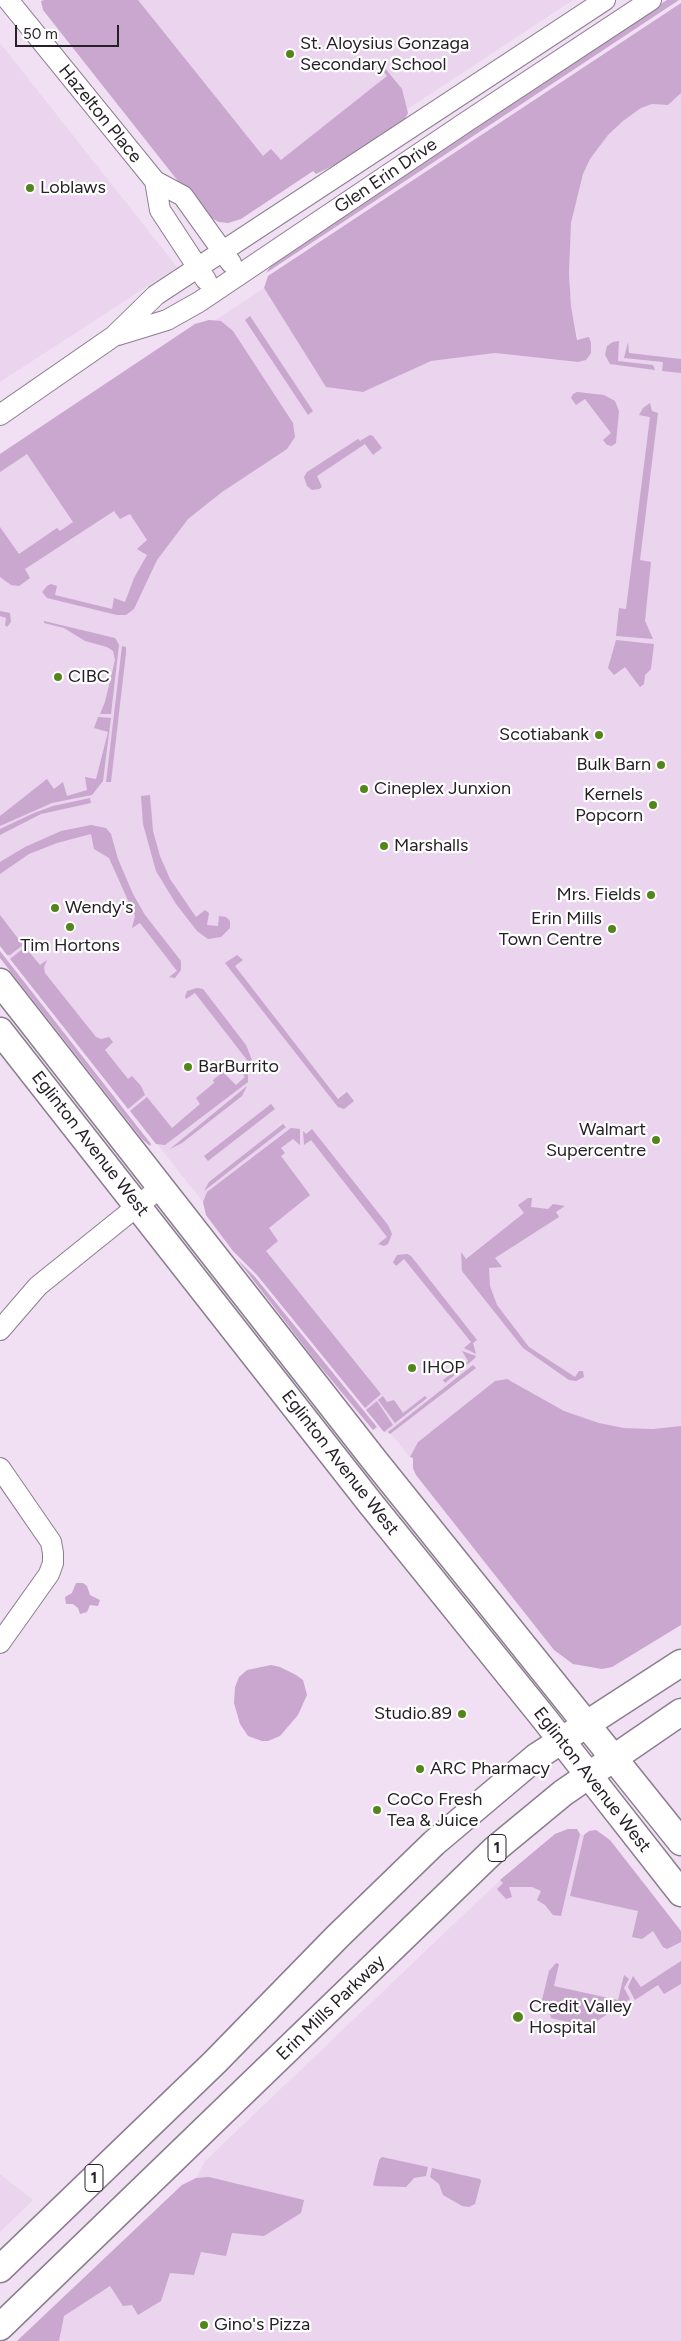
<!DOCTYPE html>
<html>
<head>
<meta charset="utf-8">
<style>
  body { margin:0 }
  #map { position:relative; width:681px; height:2341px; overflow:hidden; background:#f1e0f4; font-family:Figtree,sans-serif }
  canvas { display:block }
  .scale { position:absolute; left:15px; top:25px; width:104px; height:22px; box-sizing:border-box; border:2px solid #262027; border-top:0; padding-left:6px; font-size:15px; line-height:18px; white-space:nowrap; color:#262027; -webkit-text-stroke:4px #fff; paint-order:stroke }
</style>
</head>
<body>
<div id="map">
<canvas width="681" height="2341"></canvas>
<div class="scale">50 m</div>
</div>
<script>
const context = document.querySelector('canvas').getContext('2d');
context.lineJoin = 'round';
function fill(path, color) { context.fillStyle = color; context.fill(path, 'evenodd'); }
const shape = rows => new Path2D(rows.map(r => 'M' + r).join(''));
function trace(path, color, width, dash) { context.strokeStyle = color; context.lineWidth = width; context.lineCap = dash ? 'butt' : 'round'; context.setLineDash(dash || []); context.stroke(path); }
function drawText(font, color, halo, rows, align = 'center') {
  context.font = font + ' Figtree,sans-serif'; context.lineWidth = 4.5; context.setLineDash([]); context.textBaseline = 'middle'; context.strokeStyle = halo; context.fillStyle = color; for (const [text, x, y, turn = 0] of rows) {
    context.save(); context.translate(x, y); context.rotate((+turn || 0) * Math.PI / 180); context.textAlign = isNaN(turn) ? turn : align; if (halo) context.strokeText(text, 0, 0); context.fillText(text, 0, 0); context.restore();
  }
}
const built = shape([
  [45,0,573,0,259,207],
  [0,43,177,267,0,382],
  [681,93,681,1426,653,1429,624,1428,599,1423,564,1411,502,1380,495,1381,424,1437,418,1442,410,1457,391,1434,384,1432,257,1275,233,1251,206,1215,203,1202,0,946,0,454,195,324,209,320,214,321,264,288,326,387,363,392,431,361,495,353,578,362,586,360,578,340,571,306,569,273,571,223,583,174,590,159,608,135,623,121,641,108,652,104,668,105],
  [568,1829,577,1829,580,1834,583,1835,589,1831,596,1830,610,1840,681,1931,681,2341,17,2341,182,2185,196,2178,205,2161,500,1880,555,1834],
  [0,2174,33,2200,0,2232]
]);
const green = shape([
  [44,0,138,0,263,156,271,149,281,160,387,76,380,67,383,66,402,89,408,113,403,123,355,155,316,174,313,171,241,219,228,223,219,222,204,214,43,10,41,1],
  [667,0,679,0,266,273,270,267,278,259],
  [681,3,681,93,668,105,652,104,641,108,623,121,608,135,590,159,583,174,571,223,569,273,571,306,577,340,589,337,591,343,591,353,586,360,578,362,495,353,431,361,363,392,326,387,264,288,268,276],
  [250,316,313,411,308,415,245,320],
  [209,320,221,321,233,331,293,423,295,437,287,449,222,492,188,519,157,560,134,609,126,615,117,615,47,598,42,592,47,586,51,584,57,586,55,595,112,609,114,598,125,602,134,578,147,555,137,549,147,540,130,514,120,519,114,511,25,569,30,578,19,586,11,585,0,577,0,527,19,554,57,528,60,531,73,522,27,454,0,472,0,454,195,324],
  [619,341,618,361,653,365,655,370,610,364,605,355,607,346,613,342],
  [628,342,629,353,681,359,681,373,662,371,663,362,624,358],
  [577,392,604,395,615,401,619,411,616,443,612,446,607,445,603,440,611,433,585,399,576,405,571,398,573,394],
  [650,403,652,411,658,413,640,560,651,562,645,621,653,639,616,636,619,608,626,609,650,417,639,415,643,408],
  [370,435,373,436,382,448,373,455,365,444,317,476,322,487,319,489,312,490,307,486,304,477,307,472,358,439,360,441],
  [0,611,10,613,11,622,7,627,5,625,6,618,0,616],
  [44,621,115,638,117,641,119,645,111,714,100,714,105,702,115,660,113,651,107,647,85,641,64,628,44,623],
  [616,640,654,644,651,669,645,675,644,684,640,687,625,667,614,675,608,668],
  [122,646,126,647,126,653,111,782,106,782],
  [98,717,111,718,103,781,92,795,52,803,0,826,0,816,47,779,54,789,63,782,67,796,87,790,85,777,96,779,108,732,94,728],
  [150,795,153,831,160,856,170,879,196,917,205,910,209,913,207,925,218,926,219,916,226,917,230,921,230,928,221,937,208,939,197,931,176,904,156,871,143,824,141,796],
  [90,798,91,803,41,814,0,835,0,829,34,813,53,806],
  [91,825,106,828,111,834,118,859,133,894,145,915,181,961,181,970,175,978,169,977,177,971,140,923,132,928,135,916,109,858,94,849,91,834,57,843,29,854,0,874,0,862,25,847,61,831],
  [0,915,23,945,10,955,7,955,0,946],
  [25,947,40,965,47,960,44,967,45,973,96,1037,101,1039,109,1037,113,1042,105,1050,128,1079,132,1076,141,1086,145,1095,128,1109,10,959],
  [0,951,151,1144,150,1146,142,1139,0,958],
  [237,955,243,960,235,966,338,1099,347,1092,354,1101,344,1109,338,1107,225,963],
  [197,988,203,989,246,1045,252,1060,250,1061,249,1069,241,1065,247,1060,195,993,186,999,185,997,187,991],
  [239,1070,248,1072,248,1082,165,1145,156,1144,130,1111,147,1097,172,1128,200,1104,196,1098,214,1083,213,1080,223,1072,236,1085,245,1077],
  [247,1086,242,1096,182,1143,170,1149],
  [271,1104,275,1109,208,1161,204,1156],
  [283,1124,286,1127,204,1191,209,1182],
  [291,1128,300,1129,300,1145,293,1139,281,1148,285,1153,281,1156,310,1195,269,1228,278,1241,266,1251,381,1394,365,1408,257,1275,233,1251,206,1215,203,1202,207,1192],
  [312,1129,388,1225,392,1234,388,1244,384,1246,378,1244,387,1237,311,1140,304,1145,303,1131,306,1134],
  [528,1198,532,1198,531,1207,548,1209,553,1204,565,1206,556,1212,559,1217,495,1258,502,1267,489,1268,490,1286,497,1305,529,1347,575,1377,579,1371,583,1371,584,1377,576,1381,569,1380,523,1348,462,1271,461,1252,466,1259,524,1213,518,1205],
  [407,1254,411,1256,477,1340,473,1343,476,1354,464,1348,471,1342,404,1259,396,1266,393,1262,397,1255],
  [237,1259,255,1277,377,1427,373,1430,314,1359],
  [462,1351,476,1356,474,1359,445,1383,443,1380,468,1361],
  [473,1365,476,1368,390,1434,388,1432],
  [507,1379,564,1411,599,1423,624,1428,653,1429,681,1426,681,1625,612,1667,602,1669,573,1664,554,1650,416,1475,413,1468,413,1458,410,1457,418,1442,495,1381],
  [383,1396,387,1402,394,1400,403,1413,425,1396,427,1398,395,1423,378,1400],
  [377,1401,393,1425,384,1432,366,1410],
  [76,1583,83,1583,87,1586,90,1595,100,1600,98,1606,90,1605,87,1612,80,1614,78,1608,73,1604,66,1604,65,1597,72,1593],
  [271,1665,280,1667,296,1675,303,1680,307,1695,298,1715,280,1736,268,1741,262,1741,248,1736,240,1724,234,1703,235,1687,239,1677,247,1670],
  [568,1829,577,1829,580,1834,561,1916,553,1915,545,1905,537,1900,541,1891,532,1887,509,1887,512,1897,506,1899,497,1889,503,1883,500,1880,555,1834],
  [596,1830,610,1840,681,1931,681,1942,667,1949,663,1947,653,1931,642,1939,632,1937,638,1911,570,1896,584,1835,589,1831],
  [681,1961,681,1984,664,1994,658,1985,635,2000,628,1987,633,1976,641,1987],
  [556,1963,559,1964,554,1986,618,2000,624,1975,629,1979,624,1988,630,1999,588,2027,551,2018,549,2009,541,2004,549,1971],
  [382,2157,428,2167,426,2176,414,2178,406,2187,375,2186,373,2185,379,2160],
  [432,2168,480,2179,481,2181,475,2204,469,2207,462,2206,443,2195,439,2184,430,2177],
  [209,2177,304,2200,301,2213,264,2236,232,2233,226,2256,201,2252,194,2275,170,2273,161,2301,138,2315,132,2305,123,2306,110,2286,64,2316,59,2341,17,2341,182,2185,196,2178]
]);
const minor = shape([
  [8,0,155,181,183,196,231,263],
  [155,181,160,210,206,280],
  [118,335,167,320,199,302,466,122,651,0],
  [0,415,114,336,156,295,605,0],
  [0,1330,38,1286,161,1187],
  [0,1468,51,1542,53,1553,53,1563,49,1574,0,1643]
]);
const major = shape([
  [0,982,375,1461,681,1842],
  [0,1031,371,1504,543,1717,681,1893],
  [0,2269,215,2062,337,1937,434,1843,536,1757,681,1663],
  [0,2327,494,1850,563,1793,681,1712]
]);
const markers = [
  [290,54,5,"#53861a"],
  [30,188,5,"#53861a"],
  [58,677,5,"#53861a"],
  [599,735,5,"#53861a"],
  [661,765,5,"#53861a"],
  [364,789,5,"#53861a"],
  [653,805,5,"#53861a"],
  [384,846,5,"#53861a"],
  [651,895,5,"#53861a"],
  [55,908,5,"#53861a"],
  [70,927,5,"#53861a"],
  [612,929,5,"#53861a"],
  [188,1067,5,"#53861a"],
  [656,1140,5,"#53861a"],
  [412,1368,5,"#53861a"],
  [462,1714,5,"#53861a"],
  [420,1769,5,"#53861a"],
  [377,1810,5,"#53861a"],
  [518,2017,6,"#53861a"],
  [204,2325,5,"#53861a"]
];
const shields = [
  [497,1848,18],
  [94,2178,18]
];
const shieldNames = [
  ["1",497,1848],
  ["1",94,2178]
];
const poiNames = [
  ["St. Aloysius Gonzaga",300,44],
  ["Secondary School",300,65],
  ["Loblaws",40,188],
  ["CIBC",68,677],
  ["Scotiabank",589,735,"right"],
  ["Bulk Barn",651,765,"right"],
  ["Cineplex Junxion",374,789],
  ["Kernels",643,795,"right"],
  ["Popcorn",643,816,"right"],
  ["Marshalls",394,846],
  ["Mrs. Fields",641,895,"right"],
  ["Wendy's",65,908],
  ["Erin Mills",602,919,"right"],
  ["Town Centre",602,940,"right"],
  ["Tim Hortons",70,946,"center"],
  ["BarBurrito",198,1067],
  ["Walmart",646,1130,"right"],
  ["Supercentre",646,1151,"right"],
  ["IHOP",422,1368],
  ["Studio.89",452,1714,"right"],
  ["ARC Pharmacy",430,1769],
  ["CoCo Fresh",387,1800],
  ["Tea & Juice",387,1821],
  ["Credit Valley",529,2007],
  ["Hospital",529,2028],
  ["Gino's Pizza",214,2325]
];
const streetNames = [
  ["Hazelton Place",100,114,51],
  ["Glen Erin Drive",386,176,-34],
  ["Eglinton Avenue West",90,1144,52],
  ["Eglinton Avenue West",340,1463,52],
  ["Eglinton Avenue West",592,1780,52],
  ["Erin Mills Parkway",331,2008,-44]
];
fill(built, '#ead4ee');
fill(green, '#c9a7cf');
trace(minor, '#8c7d8f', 22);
trace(major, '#8c7d8f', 29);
trace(minor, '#fff', 20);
trace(major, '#fff', 26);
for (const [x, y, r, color] of markers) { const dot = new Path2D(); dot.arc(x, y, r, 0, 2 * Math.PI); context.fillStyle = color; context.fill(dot); trace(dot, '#fff', 2); }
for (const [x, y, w] of shields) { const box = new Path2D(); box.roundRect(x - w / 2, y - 13.5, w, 27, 4); context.fillStyle = '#fff'; context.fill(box); trace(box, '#262027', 1); }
drawText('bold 16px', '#262027', null, shieldNames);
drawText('18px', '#262027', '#fff', poiNames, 'left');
drawText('18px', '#262027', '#fff', streetNames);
</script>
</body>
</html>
